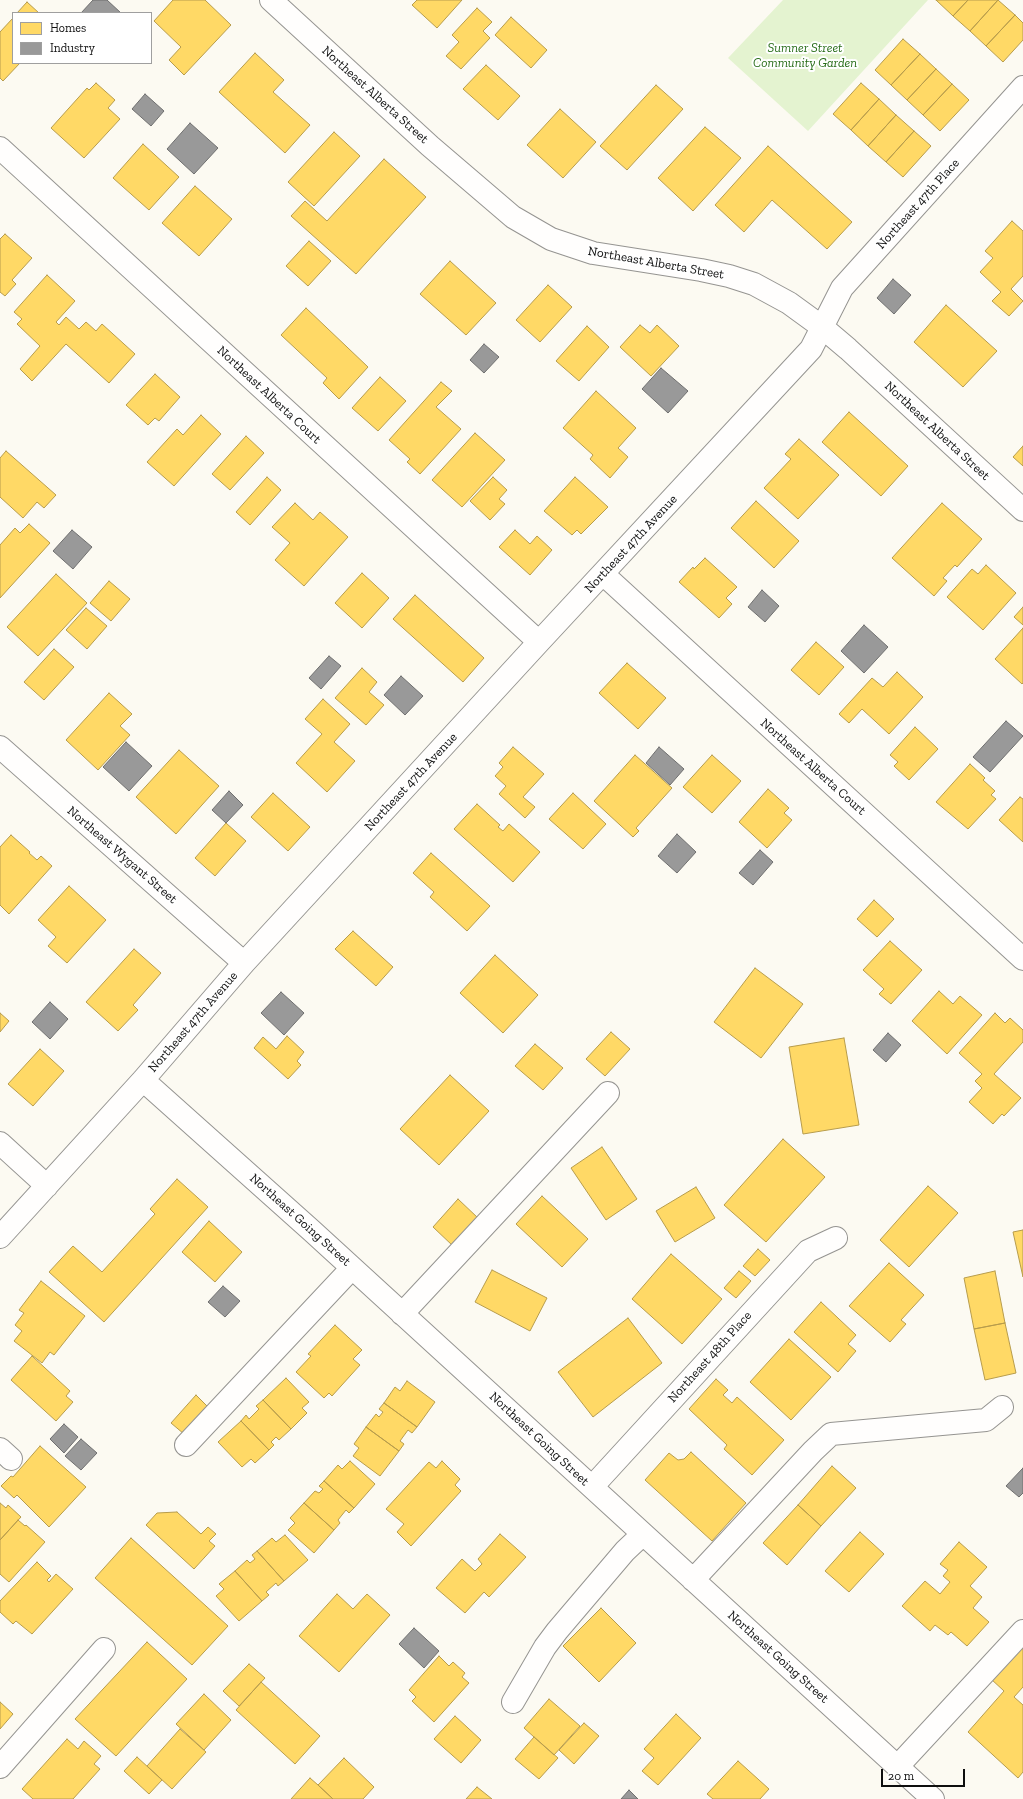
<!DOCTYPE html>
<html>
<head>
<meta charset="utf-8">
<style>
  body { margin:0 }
  #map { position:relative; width:1023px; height:1799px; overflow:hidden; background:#fcfaf2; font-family:"Zilla Slab",serif }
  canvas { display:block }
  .legend { position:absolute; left:12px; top:12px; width:140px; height:52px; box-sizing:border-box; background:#fff; border:1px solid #9f9f9f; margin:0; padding:5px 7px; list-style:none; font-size:12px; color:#0e0e0e }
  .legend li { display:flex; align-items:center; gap:8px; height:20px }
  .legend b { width:20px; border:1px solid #9f9f9f }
  .scale { position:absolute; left:881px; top:1769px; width:84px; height:18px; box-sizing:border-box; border:2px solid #0e0e0e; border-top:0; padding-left:5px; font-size:12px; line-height:14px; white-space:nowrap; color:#0e0e0e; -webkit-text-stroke:3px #fff; paint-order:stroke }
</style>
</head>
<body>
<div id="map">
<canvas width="1023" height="1799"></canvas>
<ul class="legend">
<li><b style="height:11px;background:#ffd966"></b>Homes</li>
<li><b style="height:11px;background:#999"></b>Industry</li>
</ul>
<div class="scale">20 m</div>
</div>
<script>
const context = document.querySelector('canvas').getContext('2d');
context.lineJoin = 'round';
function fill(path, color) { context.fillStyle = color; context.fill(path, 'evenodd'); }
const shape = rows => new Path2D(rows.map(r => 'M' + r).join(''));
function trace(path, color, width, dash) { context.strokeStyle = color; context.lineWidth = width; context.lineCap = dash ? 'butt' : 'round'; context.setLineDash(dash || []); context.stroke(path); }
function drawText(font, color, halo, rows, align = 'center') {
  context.font = font + ' "Zilla Slab",serif'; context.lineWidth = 4; context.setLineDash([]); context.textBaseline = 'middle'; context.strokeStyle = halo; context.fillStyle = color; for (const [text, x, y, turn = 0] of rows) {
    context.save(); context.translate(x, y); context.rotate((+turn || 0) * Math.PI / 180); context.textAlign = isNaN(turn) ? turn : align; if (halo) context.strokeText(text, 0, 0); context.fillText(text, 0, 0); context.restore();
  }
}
const green = shape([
  [783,0,928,0,808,131,728,58]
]);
const homes = shape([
  [173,0,205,0,231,25,184,75,169,60,181,47,154,21,173,0],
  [417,0,462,0,437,28,412,5,417,0],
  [936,0,968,0,953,16,936,0],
  [968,0,998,0,970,31,953,16,968,0],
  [998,0,1015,15,986,46,970,31,998,0],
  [27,2,39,13,17,13,27,2],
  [477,8,492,22,483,31,490,38,461,69,446,56,459,42,452,35,477,8],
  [1015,15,1023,23,1023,40,1003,62,986,46,1015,15],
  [511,17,547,50,531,68,495,35,511,17],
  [13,18,13,63,20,63,3,81,0,78,0,32,13,18],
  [903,39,920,54,891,85,875,70,903,39],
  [255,53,284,80,273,92,310,125,285,153,219,92,255,53],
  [920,54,936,69,907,100,891,85,920,54],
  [486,65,520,96,498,120,463,89,486,65],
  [936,69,952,84,923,115,907,100,936,69],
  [96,83,115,100,108,108,120,119,84,158,51,128,87,88,89,90,96,83],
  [861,83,879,99,851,130,833,114,861,83],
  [952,84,969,100,940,131,923,115,952,84],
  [656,85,683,109,627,170,600,146,656,85],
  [879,99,896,115,868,146,851,130,879,99],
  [560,109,596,142,563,178,527,145,560,109],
  [896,115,914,131,886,162,868,146,896,115],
  [705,127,741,158,693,211,658,178,705,127],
  [914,131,931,146,903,177,886,162,914,131],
  [334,132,360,156,314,206,288,182,334,132],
  [143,144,179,177,149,210,113,178,143,144],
  [768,146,852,222,827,249,772,200,744,232,715,205,768,146],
  [384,159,426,197,356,274,291,216,305,201,327,221,384,159],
  [195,186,232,219,199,256,162,223,195,186],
  [1012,221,1023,231,1023,276,1011,289,1023,301,1009,316,992,301,1001,292,980,272,993,258,985,251,1012,221],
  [5,234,32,258,12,280,16,284,5,296,0,292,0,239,5,234],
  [309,241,331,261,308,286,286,266,309,241],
  [450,261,496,303,466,335,420,294,450,261],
  [47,275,75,301,56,322,59,325,66,317,79,329,86,322,96,331,102,324,135,354,109,383,66,344,32,381,20,369,40,346,17,324,22,319,14,312,47,275],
  [548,285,572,307,540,342,516,320,548,285],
  [946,305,997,351,963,387,914,342,946,305],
  [306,308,368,367,339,399,323,383,327,378,281,335,306,308],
  [640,325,650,333,657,325,679,346,651,376,620,347,640,325],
  [587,326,609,347,579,381,556,361,587,326],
  [155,374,180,397,159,421,155,418,148,425,126,405,155,374],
  [380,377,406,401,378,431,352,408,380,377],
  [441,382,452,391,436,407,461,429,420,474,407,462,410,459,389,440,441,382],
  [596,391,636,428,618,448,628,457,610,478,590,459,593,455,563,428,596,391],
  [849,412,908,466,881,496,822,442,849,412],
  [201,415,221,434,174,486,147,462,177,429,183,435,201,415],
  [475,433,505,460,462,507,432,480,475,433],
  [246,436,264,453,230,490,212,474,246,436],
  [799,439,839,475,798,519,764,488,791,459,785,454,799,439],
  [1023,446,1023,466,1013,457,1023,446],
  [6,451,56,495,44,508,37,502,23,518,0,497,0,458,6,451],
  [267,477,281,490,250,525,236,512,267,477],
  [493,477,507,490,499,499,505,504,490,520,470,501,493,477],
  [575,477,608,507,581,534,577,530,572,535,544,511,575,477],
  [756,501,799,541,774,568,731,528,756,501],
  [295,503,313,520,320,512,348,537,304,586,275,560,290,543,272,527,295,503],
  [942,503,982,539,957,567,955,565,943,578,947,581,934,596,892,558,942,503],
  [29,524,50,543,0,598,0,545,15,528,20,533,29,524],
  [515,530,530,544,537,536,552,550,530,575,499,547,515,530],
  [705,558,737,587,726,598,732,604,719,618,679,582,693,567,694,569,705,558],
  [986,565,1016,593,983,630,947,597,972,569,978,574,986,565],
  [362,573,389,598,362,628,335,603,362,573],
  [56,574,87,603,38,656,7,627,56,574],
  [109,581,130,599,111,621,90,603,109,581],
  [415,595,484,658,463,682,393,619,415,595],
  [1023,607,1023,625,1014,617,1023,607],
  [86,608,107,626,87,649,66,630,86,608],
  [1023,628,1023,683,1022,684,995,659,1023,628],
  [816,642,844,667,819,695,791,670,816,642],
  [54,649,74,667,44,700,24,682,54,649],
  [627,663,666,698,638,729,599,693,627,663],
  [362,668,377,682,369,692,384,705,366,725,335,698,362,668],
  [897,672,923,697,889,734,862,709,849,723,839,714,872,678,883,687,897,672],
  [109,693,132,714,120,726,130,735,98,770,66,740,109,693],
  [323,699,350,724,334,742,355,761,327,792,296,763,322,734,305,719,323,699],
  [915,727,938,749,909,780,894,766,898,762,890,755,915,727],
  [513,747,544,774,523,797,535,807,525,818,499,794,506,786,495,776,503,767,499,763,513,747],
  [179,750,219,786,176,834,136,797,179,750],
  [635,755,672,788,636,828,639,831,633,837,594,801,635,755],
  [712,755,741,781,712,813,683,787,712,755],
  [970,764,985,778,983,780,995,791,991,795,996,799,968,829,936,802,970,764],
  [768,789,789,808,784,813,792,820,767,848,739,822,768,789],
  [273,793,310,827,288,851,251,817,273,793],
  [573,793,606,824,583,849,549,819,573,793],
  [1020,797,1023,799,1023,842,999,820,1020,797],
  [477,804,500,825,498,827,503,831,509,824,540,852,513,882,454,829,477,804],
  [226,823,246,841,215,876,195,858,226,823],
  [11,835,30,852,29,853,37,860,41,856,52,866,9,914,0,905,0,847,11,835],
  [431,853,490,906,467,931,430,897,434,892,413,873,431,853],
  [69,886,106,920,67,963,48,946,56,937,38,920,69,886],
  [874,900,894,919,877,937,857,919,874,900],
  [353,931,393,967,376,986,335,949,353,931],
  [890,941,922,970,891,1004,879,994,884,989,863,970,890,941],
  [134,949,161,973,133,1005,138,1010,118,1031,86,1002,134,949],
  [495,955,538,995,503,1033,460,993,495,955],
  [755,968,803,1004,761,1058,714,1022,755,968],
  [939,991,953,1004,960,996,982,1015,947,1054,912,1021,939,991],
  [0,1013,9,1021,0,1032,0,1013],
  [995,1013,1005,1023,1010,1018,1023,1030,1023,1042,994,1074,1021,1098,1004,1116,1002,1114,993,1124,969,1102,982,1088,975,1081,982,1074,959,1053,995,1013],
  [611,1032,630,1049,605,1076,586,1059,611,1032],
  [287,1036,304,1052,297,1061,301,1065,288,1079,254,1048,263,1037,276,1049,287,1036],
  [844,1038,859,1125,803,1134,789,1047,844,1038],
  [535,1044,563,1068,543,1090,515,1066,535,1044],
  [40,1049,64,1071,33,1106,8,1084,40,1049],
  [450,1075,489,1111,439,1165,400,1129,450,1075],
  [783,1139,825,1177,766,1242,724,1205,783,1139],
  [602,1147,637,1199,606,1220,571,1168,602,1147],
  [177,1179,208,1207,104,1322,49,1272,73,1246,102,1272,155,1214,150,1209,177,1179],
  [928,1186,958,1213,909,1267,880,1240,928,1186],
  [696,1187,715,1218,675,1242,656,1211,696,1187],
  [542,1196,588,1239,562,1267,516,1224,542,1196],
  [458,1199,478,1218,453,1246,433,1227,458,1199],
  [209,1221,242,1252,215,1282,182,1252,209,1221],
  [1023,1230,1023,1277,1013,1232,1023,1230],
  [758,1249,770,1260,755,1276,743,1266,758,1249],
  [671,1254,722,1299,682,1344,632,1299,671,1254],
  [889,1263,924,1295,901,1320,906,1324,890,1342,849,1306,889,1263],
  [492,1270,547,1298,530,1331,475,1302,492,1270],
  [739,1271,751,1281,736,1298,724,1288,739,1271],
  [995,1271,1005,1323,974,1329,964,1278,995,1271],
  [41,1281,85,1316,54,1355,50,1352,42,1363,14,1341,22,1331,15,1325,24,1313,19,1310,41,1281],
  [821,1302,856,1335,848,1344,856,1351,838,1372,794,1332,821,1302],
  [628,1318,662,1363,593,1417,558,1372,628,1318],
  [1005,1323,1016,1373,985,1380,974,1329,1005,1323],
  [335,1325,362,1350,353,1359,360,1365,332,1396,329,1393,324,1398,296,1372,311,1356,308,1354,335,1325],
  [789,1339,831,1377,791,1420,750,1382,789,1339],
  [32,1356,70,1391,66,1396,73,1402,56,1421,11,1380,32,1356],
  [286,1378,309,1402,302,1408,307,1413,291,1429,263,1400,286,1378],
  [716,1379,728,1390,723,1395,732,1403,737,1397,784,1440,752,1475,724,1449,727,1445,689,1409,716,1379],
  [407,1381,435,1402,417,1427,384,1403,395,1387,400,1391,407,1381],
  [196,1395,208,1407,184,1434,171,1423,196,1395],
  [263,1400,291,1429,279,1440,276,1437,271,1442,274,1445,269,1450,241,1421,246,1415,249,1419,259,1409,256,1406,263,1400],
  [384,1403,417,1427,412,1433,408,1430,400,1441,404,1444,399,1451,366,1427,376,1414,379,1417,383,1412,379,1409,384,1403],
  [241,1421,269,1450,255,1463,251,1459,242,1467,218,1442,241,1421],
  [366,1427,399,1451,380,1476,353,1456,359,1448,354,1444,366,1427],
  [40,1446,86,1487,49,1527,17,1495,14,1498,1,1486,11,1476,13,1477,40,1446],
  [691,1452,746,1503,712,1541,645,1480,669,1453,678,1460,684,1459,691,1452],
  [350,1461,375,1484,354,1508,324,1481,338,1465,342,1469,350,1461],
  [442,1461,460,1479,455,1485,461,1491,411,1546,397,1532,404,1524,386,1509,429,1462,436,1468,442,1461],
  [832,1466,856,1488,821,1526,798,1505,832,1466],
  [324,1481,354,1508,349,1513,346,1510,338,1520,340,1523,334,1530,304,1503,315,1491,319,1493,323,1489,319,1486,324,1481],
  [0,1503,6,1508,8,1505,21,1517,0,1540,0,1503],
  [304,1503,334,1530,314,1553,288,1530,295,1523,290,1518,304,1503],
  [798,1505,821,1526,787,1565,763,1543,798,1505],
  [177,1512,201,1534,208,1527,216,1534,209,1541,215,1546,194,1569,146,1525,157,1513,177,1512],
  [18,1520,25,1526,26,1525,45,1542,9,1582,0,1574,0,1540,18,1520],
  [860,1532,884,1554,849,1592,825,1571,860,1532],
  [500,1534,526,1557,489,1597,484,1592,465,1613,436,1588,462,1559,475,1571,482,1564,478,1559,500,1534],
  [285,1535,308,1560,284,1581,257,1551,272,1538,276,1542,285,1535],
  [131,1538,228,1626,192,1665,95,1578,131,1538],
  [959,1542,987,1567,970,1586,982,1597,973,1608,989,1622,967,1646,951,1632,948,1635,935,1625,930,1631,902,1606,925,1581,940,1594,950,1582,943,1576,948,1570,940,1564,959,1542],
  [257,1551,284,1581,278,1586,276,1583,266,1592,269,1595,262,1601,235,1571,247,1560,250,1563,255,1559,252,1555,257,1551],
  [37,1562,51,1576,47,1580,49,1582,56,1574,73,1589,32,1634,16,1621,13,1624,0,1612,0,1601,37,1562],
  [235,1571,262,1601,239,1621,216,1596,224,1589,219,1584,235,1571],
  [337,1594,353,1609,367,1594,390,1615,339,1672,299,1636,337,1594],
  [601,1608,636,1643,599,1682,563,1646,601,1608],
  [147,1642,187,1679,116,1756,75,1719,147,1642],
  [1023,1644,1023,1687,1014,1697,1023,1705,1023,1772,1018,1778,968,1732,1004,1691,991,1679,1023,1644],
  [439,1656,449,1666,453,1662,465,1673,462,1677,469,1683,434,1722,412,1701,416,1697,409,1690,439,1656],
  [249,1664,265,1678,239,1706,223,1691,249,1664],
  [261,1682,320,1736,295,1764,236,1710,261,1682],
  [204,1694,231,1720,204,1750,176,1724,204,1694],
  [549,1699,580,1726,554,1755,524,1728,549,1699],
  [0,1702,13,1714,0,1729,0,1702],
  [676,1714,701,1738,658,1785,642,1771,654,1758,644,1749,676,1714],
  [455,1716,481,1740,461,1763,434,1739,455,1716],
  [584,1723,599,1736,574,1764,559,1750,584,1723],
  [180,1729,206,1752,172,1789,147,1766,180,1729],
  [534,1737,558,1758,539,1779,515,1759,534,1737],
  [67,1739,78,1749,84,1741,101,1756,94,1764,100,1769,73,1799,33,1799,22,1789,67,1739],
  [137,1757,162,1780,149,1794,124,1771,137,1757],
  [344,1758,374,1787,363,1799,333,1799,318,1785,344,1758],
  [738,1761,769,1789,760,1799,713,1799,707,1794,738,1761],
  [310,1778,318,1785,333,1799,291,1799,310,1778],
  [477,1787,492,1799,466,1799,477,1787]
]);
const industry = shape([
  [93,0,107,0,121,13,81,13,93,0],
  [145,94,164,111,151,126,132,109,145,94],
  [190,123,218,148,194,174,167,149,190,123],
  [893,279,911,295,894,314,877,298,893,279],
  [484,344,499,357,484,373,470,360,484,344],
  [661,368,688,391,668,413,642,389,661,368],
  [72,530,92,547,73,569,53,551,72,530],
  [762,590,779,606,765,622,748,607,762,590],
  [864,625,888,647,864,673,841,651,864,625],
  [329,656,341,666,321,689,309,678,329,656],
  [401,676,423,696,405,715,384,695,401,676],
  [1006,721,1023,736,990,772,973,757,1006,721],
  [126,742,152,766,129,791,103,767,126,742],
  [659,747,684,769,670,785,646,763,659,747],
  [229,791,243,805,226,823,212,810,229,791],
  [677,834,696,852,677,873,658,856,677,834],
  [760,850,773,862,753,885,739,873,760,850],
  [281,992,304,1013,284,1035,261,1013,281,992],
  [50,1002,68,1019,50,1039,32,1022,50,1002],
  [888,1033,901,1045,886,1062,873,1050,888,1033],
  [223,1286,240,1301,225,1317,208,1302,223,1286],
  [64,1424,78,1437,64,1453,50,1439,64,1424],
  [81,1439,97,1453,81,1470,65,1456,81,1439],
  [1023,1468,1023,1493,1019,1497,1006,1486,1023,1468],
  [414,1628,439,1651,424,1668,399,1644,414,1628],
  [629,1790,638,1799,621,1799,629,1790]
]);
const minor = shape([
  [271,0,430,146,513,217,551,239,593,253,701,270,729,276,754,284,789,303,822,327,848,349,1023,510],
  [0,148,539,642],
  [603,574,1023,959],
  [0,747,244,963],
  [143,1080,312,1231,933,1799],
  [0,1143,47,1186],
  [0,1237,143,1080,244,963,539,642,811,349,842,288,1023,87],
  [402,1314,608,1093],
  [186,1445,352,1268],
  [0,1449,11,1459],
  [592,1487,808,1251,836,1238],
  [693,1580,813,1451,831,1434,986,1420,1002,1407],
  [513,1702,545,1647,557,1631,625,1551,643,1534],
  [898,1766,1023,1631],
  [0,1767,104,1649]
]);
const parkNames = [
  ["Sumner Street",805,48],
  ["Community Garden",805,63]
];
const streetNames = [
  ["Northeast Alberta Street",375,95,42],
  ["Northeast 47th Place",918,204,-48],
  ["Northeast Alberta Street",656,263,10],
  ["Northeast Alberta Court",269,395,43],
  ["Northeast Alberta Street",937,431,43],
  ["Northeast 47th Avenue",631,544,-47],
  ["Northeast Alberta Court",813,767,42],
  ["Northeast 47th Avenue",411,782,-47],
  ["Northeast Wygant Street",122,855,41],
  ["Northeast 47th Avenue",193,1022,-49],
  ["Northeast Going Street",300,1220,42],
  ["Northeast 48th Place",710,1357,-48],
  ["Northeast Going Street",539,1439,43],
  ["Northeast Going Street",778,1657,42]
];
fill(green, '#e4f3d0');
fill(homes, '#ffd966');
trace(homes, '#b79c4c', 1);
fill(industry, '#999');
trace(industry, '#6f6f6f', 1);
trace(minor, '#959491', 24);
trace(minor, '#fffefd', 22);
drawText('italic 13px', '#276c18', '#fff', parkNames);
drawText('13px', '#0e0e0e', '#fff', streetNames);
</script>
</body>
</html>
